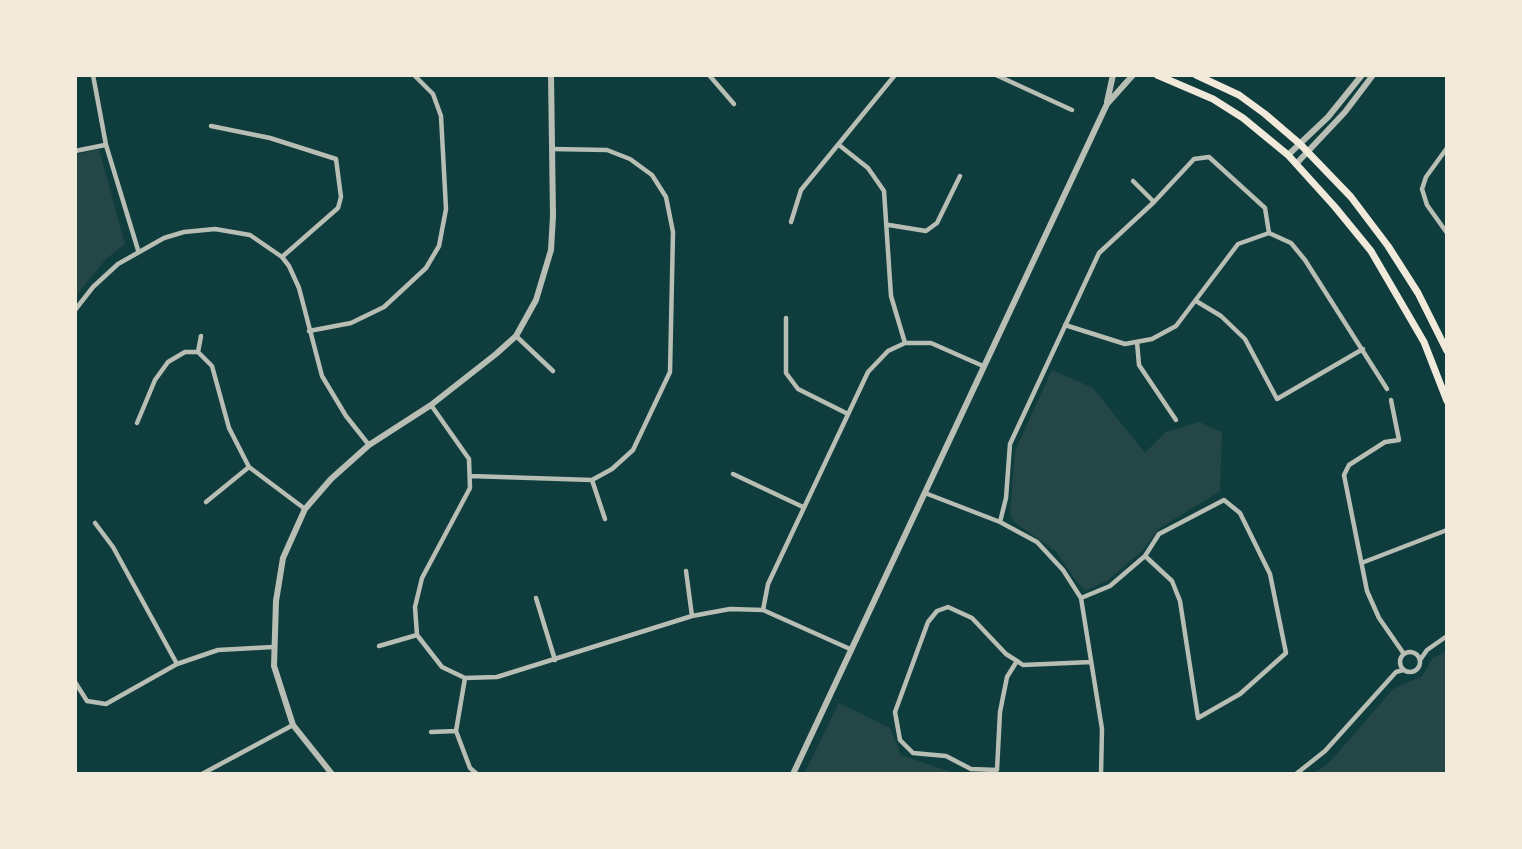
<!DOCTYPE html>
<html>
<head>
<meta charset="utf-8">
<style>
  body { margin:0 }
  #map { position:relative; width:1522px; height:849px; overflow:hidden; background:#0f3d3e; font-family:"DejaVu Sans",sans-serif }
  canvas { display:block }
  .frame { position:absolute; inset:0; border:77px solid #f1e9da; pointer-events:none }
</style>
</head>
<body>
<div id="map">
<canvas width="1522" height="849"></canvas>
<div class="frame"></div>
</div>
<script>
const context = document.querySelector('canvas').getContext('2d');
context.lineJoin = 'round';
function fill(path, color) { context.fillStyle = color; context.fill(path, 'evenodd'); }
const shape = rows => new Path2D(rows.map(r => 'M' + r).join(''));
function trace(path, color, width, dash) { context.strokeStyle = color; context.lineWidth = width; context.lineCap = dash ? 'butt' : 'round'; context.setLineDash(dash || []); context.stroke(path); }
const green = shape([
  [99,149,125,244,106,259,75,297,75,155],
  [1052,370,1093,388,1145,453,1166,432,1199,422,1222,432,1220,491,1160,528,1142,551,1108,580,1086,591,1076,581,1056,551,1014,522,1010,513,1015,451],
  [1447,650,1447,774,1312,774,1329,763,1393,689,1422,676,1432,659],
  [839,703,890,728,901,755,957,774,805,772]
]);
const minor = shape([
  [93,75,106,145,138,250],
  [709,75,734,104],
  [996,75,1072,110],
  [211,126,270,138,336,159,341,197,338,208,282,257],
  [839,145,868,168,884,191,891,296,905,343],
  [1447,148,1426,177,1422,189,1427,205,1447,233],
  [75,151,105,145],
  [1133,181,1154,202],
  [791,222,801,190,895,75],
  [889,225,926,231,937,223,960,176],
  [1196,301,1221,316,1245,339,1277,399,1363,349],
  [75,310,93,287,118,264,164,238,184,232,215,229,250,235,282,257,289,266,299,288,322,376,346,416,369,445],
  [786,318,786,373,798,389,848,414],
  [1065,325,1125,344,1152,339,1176,326,1238,244,1269,233,1291,243,1305,260,1387,389],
  [309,331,351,323,384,307,426,268,439,246,446,209,441,116,433,94,414,75],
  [516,336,553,371],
  [1137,342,1139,365,1176,420],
  [198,352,201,336],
  [1391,400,1399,440,1385,442,1349,465,1344,475,1367,591,1379,618,1404,654],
  [431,405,469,459,470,488,422,578,415,607,417,635,442,667,465,678,497,677,692,616,730,609,763,610,850,649],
  [137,423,155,380,168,362,185,352,198,352,212,366,229,428,249,467,305,509],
  [733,474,803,507],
  [470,476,592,480,612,469,633,450,670,372,673,232,666,197,652,175,630,159,607,150,552,149],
  [592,480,605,519],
  [925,493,1000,522,1037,542,1063,570,1081,598,1102,729,1101,774],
  [206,502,249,467],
  [1000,522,1006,498,1010,444,1099,253,1154,202,1194,159,1209,157,1265,208,1269,233],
  [95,523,113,547,177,664],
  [1364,562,1447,530],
  [686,571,692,616],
  [536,598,555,660],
  [1081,598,1110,586,1145,556,1159,534,1224,500,1240,513,1270,574,1286,653,1240,694,1198,718,1180,601,1172,581,1145,556],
  [763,610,768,584,868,372,888,351,905,343,931,343,983,366],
  [379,646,417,635],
  '1400 662a10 10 0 1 1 20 0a10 10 0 1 1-20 0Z',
  [1420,660,1427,650,1447,636],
  [1017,661,1007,677,1000,712,997,770,971,769,946,756,913,753,900,740,895,712,928,622,937,611,948,607,972,618,1006,654,1017,661,1023,665,1091,662],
  [465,678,456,731,470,768,477,774],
  [75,682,87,701,106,704,177,664,218,650,273,647],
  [431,732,456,731],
  [202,774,293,725],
  [1296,774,1325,751,1396,672,1403,670]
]);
const tertiary = shape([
  [1107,102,1113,75],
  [1288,155,1328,117,1362,75],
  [1296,164,1345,112,1373,75],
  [332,774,293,725,274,666,276,601,283,558,305,509,331,479,369,445,431,405,496,354,516,336,536,300,551,250,553,216,551,75],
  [793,774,1107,104,1133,75]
]);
const secondary = shape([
  [1157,75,1213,99,1243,118,1288,155,1335,207,1371,251,1424,342,1447,401],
  [1196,75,1239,95,1265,114,1300,144,1351,197,1388,246,1418,293,1447,351]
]);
fill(green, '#244646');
trace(minor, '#b8beb3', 4.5);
trace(tertiary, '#b8beb3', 6);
trace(secondary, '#f1e9da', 7);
</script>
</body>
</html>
